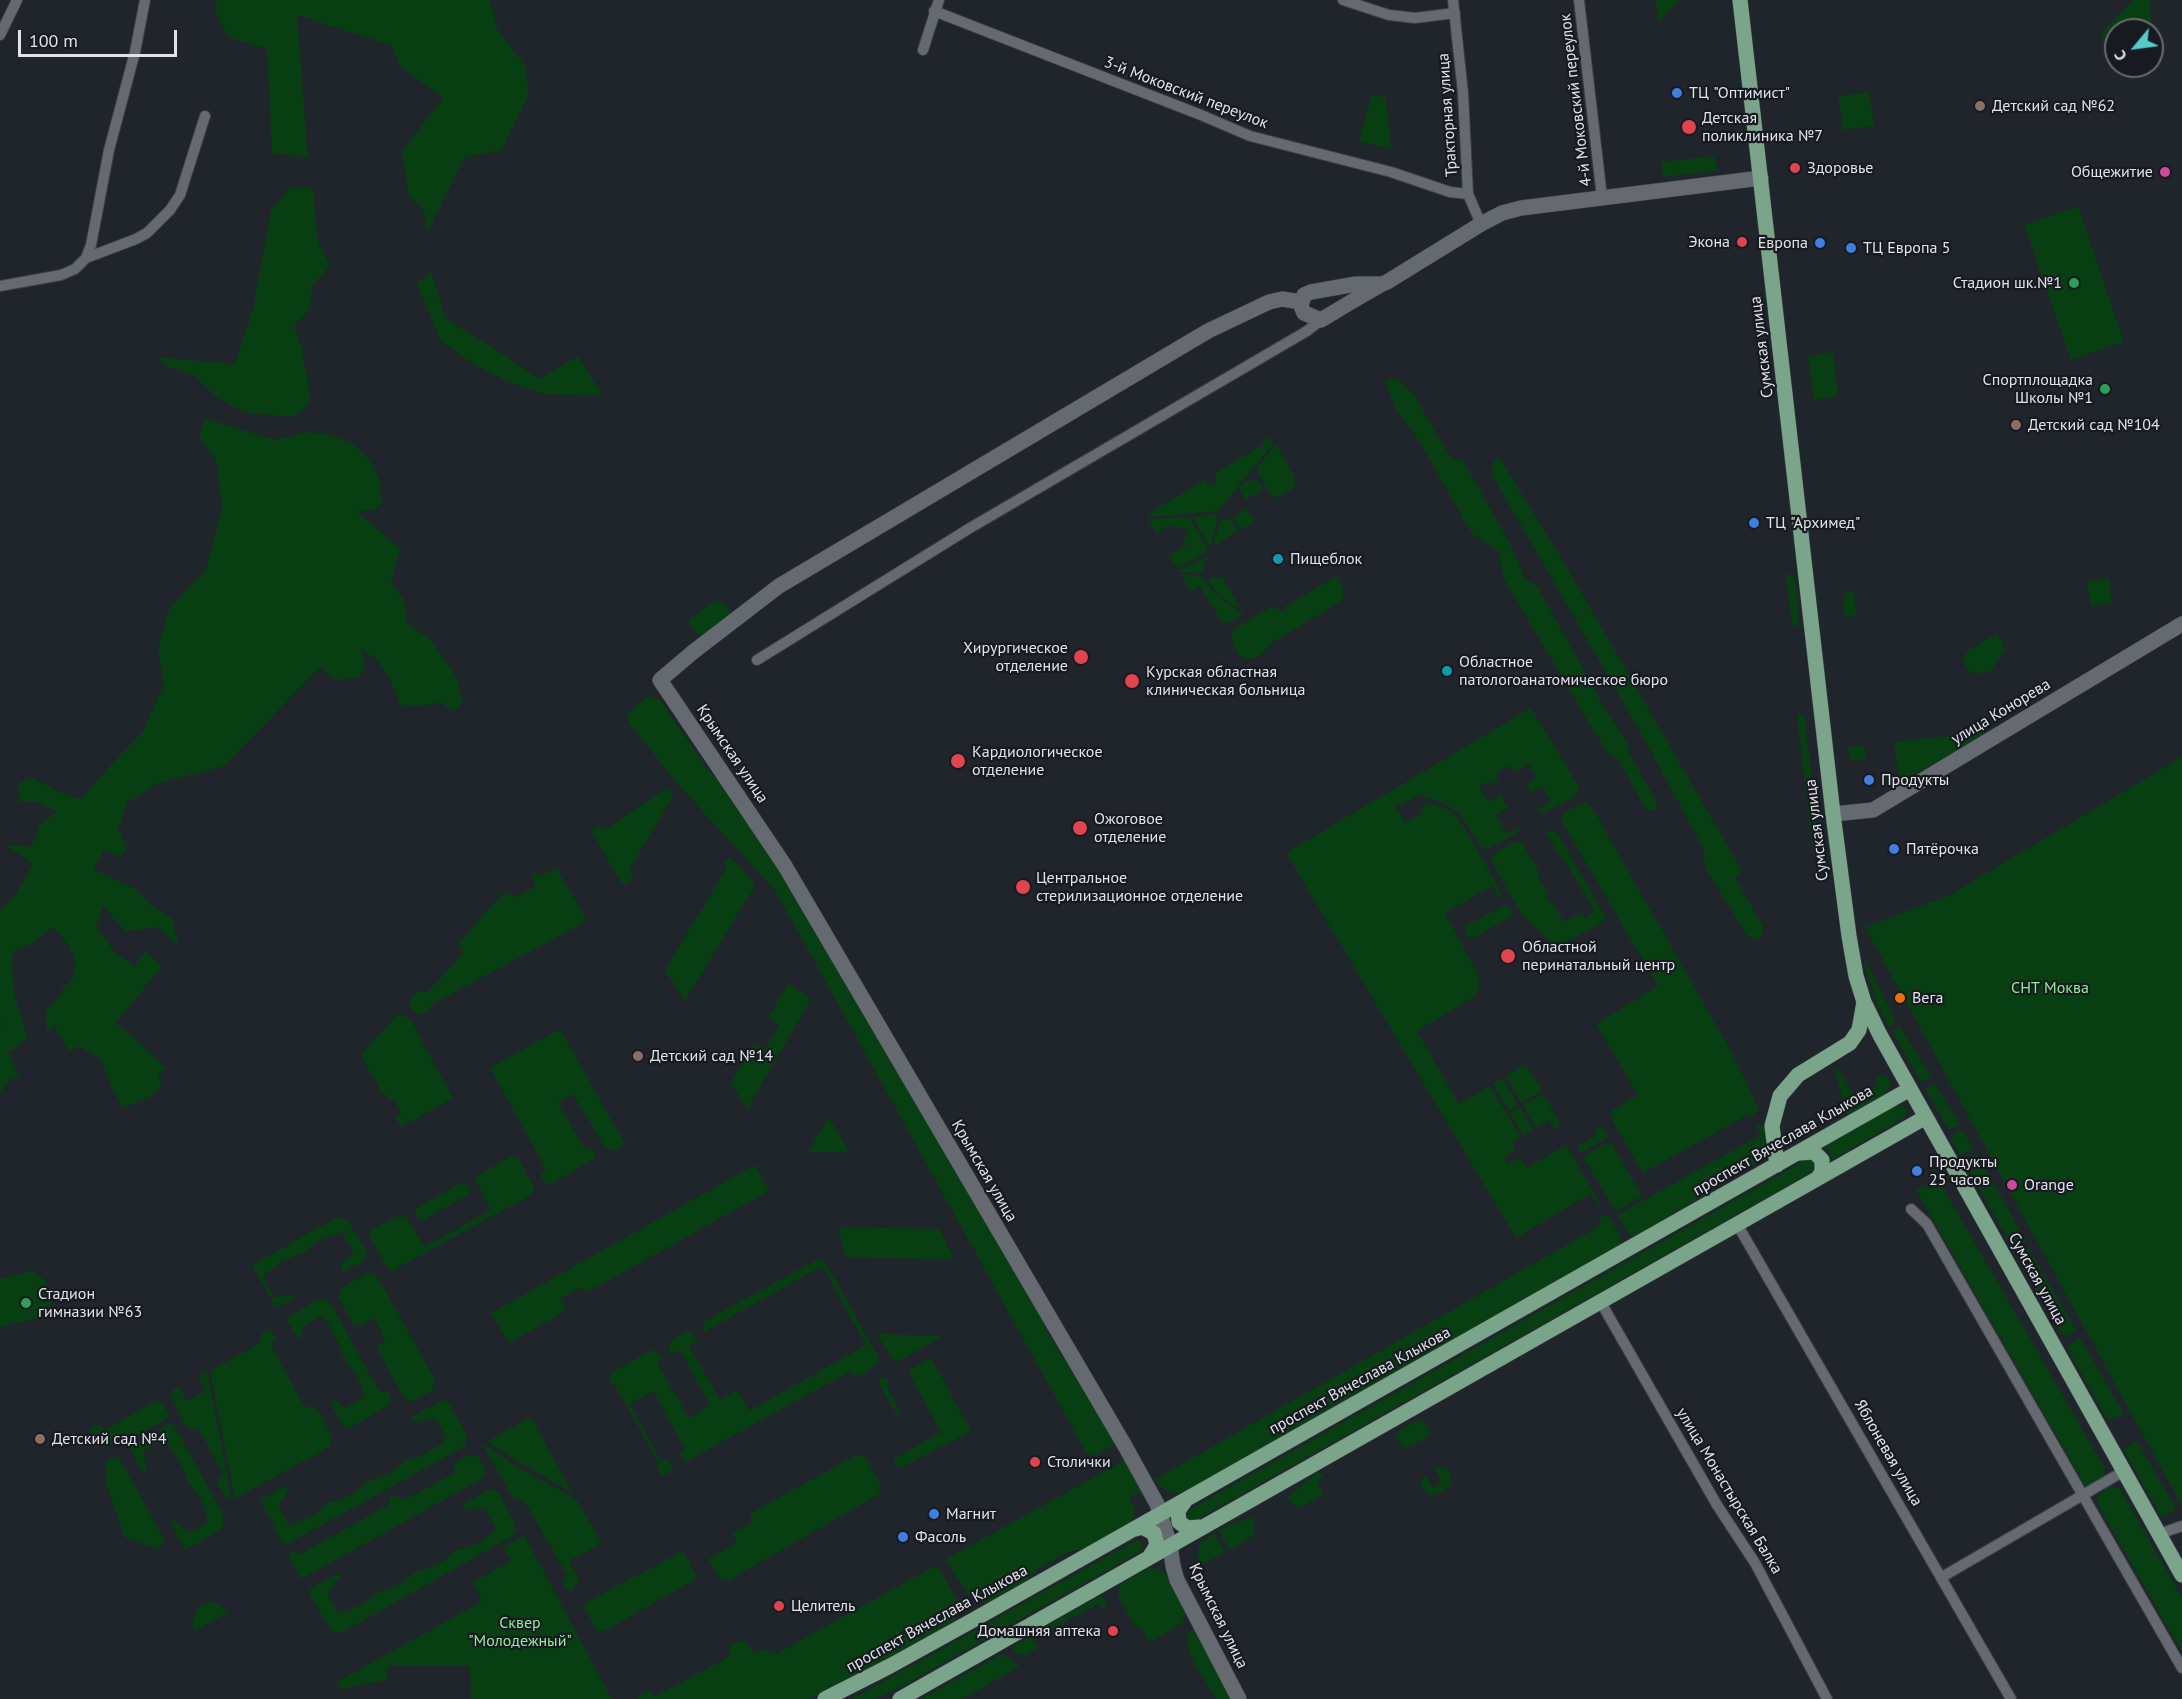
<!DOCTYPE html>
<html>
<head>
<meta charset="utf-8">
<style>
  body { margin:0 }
  #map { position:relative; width:2182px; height:1699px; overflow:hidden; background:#20252b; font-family:"PT Sans",sans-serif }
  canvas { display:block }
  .north { position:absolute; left:2104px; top:18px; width:60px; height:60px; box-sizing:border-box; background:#171b21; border:2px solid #676b70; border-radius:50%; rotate:241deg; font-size:16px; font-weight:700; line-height:24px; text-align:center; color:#e0e3e7 }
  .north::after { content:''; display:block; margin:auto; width:21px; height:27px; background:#53cdcb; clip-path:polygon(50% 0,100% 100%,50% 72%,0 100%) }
  .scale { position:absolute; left:18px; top:30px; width:159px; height:27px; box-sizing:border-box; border:3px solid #e0e3e7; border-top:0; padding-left:8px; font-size:18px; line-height:21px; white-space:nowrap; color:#e0e3e7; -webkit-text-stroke:4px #171b21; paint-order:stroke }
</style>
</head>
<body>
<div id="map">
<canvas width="2182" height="1699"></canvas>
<div class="north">С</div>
<div class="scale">100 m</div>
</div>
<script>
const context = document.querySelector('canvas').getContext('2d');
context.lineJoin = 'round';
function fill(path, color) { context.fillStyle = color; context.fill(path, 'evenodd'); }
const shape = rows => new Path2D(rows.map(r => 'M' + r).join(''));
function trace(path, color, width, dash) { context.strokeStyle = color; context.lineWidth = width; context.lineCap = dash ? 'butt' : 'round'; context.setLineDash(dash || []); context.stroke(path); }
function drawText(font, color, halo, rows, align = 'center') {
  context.font = font + ' "PT Sans",sans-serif'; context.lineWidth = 4.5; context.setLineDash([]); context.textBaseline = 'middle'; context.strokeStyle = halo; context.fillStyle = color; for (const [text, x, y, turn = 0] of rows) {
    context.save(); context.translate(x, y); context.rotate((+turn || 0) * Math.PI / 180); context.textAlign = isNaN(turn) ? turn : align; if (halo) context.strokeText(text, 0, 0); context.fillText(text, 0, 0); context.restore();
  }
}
const green = shape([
  [217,0,490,0,497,29,525,66,529,95,501,150,465,157,426,234,424,210,409,196,402,151,443,98,400,66,391,45,297,15,308,158,272,153,267,49,228,37,215,11],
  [1655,0,1679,0,1659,23],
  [2134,0,2149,0,2156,46,2152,47,2152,30,2116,30,2116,53,2105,55,2102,32],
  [1869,92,1874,126,1843,130,1838,96],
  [1372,94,1386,98,1391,149,1359,141],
  [1714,156,1717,171,1664,177,1661,162],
  [313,187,318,242,330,266,312,286,310,308,294,326,301,346,307,377,310,403,293,417,245,413,216,397,194,375,170,368,156,357,235,364,253,308,271,211,290,188],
  [2078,206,2124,342,2071,360,2024,225],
  [431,271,446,319,492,347,539,379,578,356,603,396,545,394,508,382,470,362,440,339,417,284],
  [1833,352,1838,396,1814,400,1808,356],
  [1396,378,1413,393,1452,460,1462,459,1512,547,1524,578,1537,586,1606,710,1629,746,1627,750,1657,802,1655,811,1646,810,1618,759,1606,751,1591,726,1504,579,1498,550,1472,534,1420,442,1396,409,1385,382],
  [205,418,274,440,306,432,332,435,354,445,369,459,379,479,382,503,373,510,356,511,400,549,391,583,403,598,408,624,431,640,457,678,462,702,454,712,440,702,429,705,401,705,388,676,376,659,361,649,365,666,359,677,335,680,320,667,224,766,158,783,127,803,118,829,127,848,120,857,104,850,93,869,138,890,149,904,172,918,179,948,159,927,125,931,103,906,96,927,114,951,134,966,146,951,162,966,115,1024,123,1028,167,1069,158,1074,162,1085,150,1097,124,1108,114,1092,100,1058,79,1047,69,1051,55,1027,48,1031,45,1023,46,1012,62,993,62,989,72,980,76,965,70,947,53,927,33,943,13,952,12,973,15,997,27,1037,15,1049,8,1051,19,1076,10,1079,0,1093,0,1027,2,1025,0,1020,0,910,15,896,33,864,5,845,31,847,39,826,57,812,38,802,20,802,18,784,30,777,71,797,82,798,104,772,142,733,164,685,158,651,169,609,207,568,222,507,216,459,199,437],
  [1271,437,1273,443,1218,511,1152,517,1149,513,1205,480,1209,486,1217,482,1214,474,1264,444,1263,441],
  [1277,445,1294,477,1295,483,1293,489,1279,497,1274,497,1269,493,1256,469,1274,446],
  [1494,460,1501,460,1562,559,1742,871,1735,877,1764,928,1758,940,1748,937,1705,867,1704,850,1641,733,1491,473],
  [1257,480,1264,489,1245,500,1239,488,1246,481],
  [1247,509,1254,522,1241,530,1234,517],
  [1215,514,1218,517,1211,544,1209,545,1193,517],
  [1189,517,1207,548,1206,552,1177,569,1169,555,1186,545,1183,538,1189,534,1184,526,1175,530,1172,524,1156,533,1149,521,1153,519],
  [1221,520,1231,520,1237,531,1217,545,1214,541],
  [1207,556,1202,573,1179,572,1179,571],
  [1181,574,1203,577,1209,588,1222,600,1244,614,1227,623,1222,622,1200,586,1191,592],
  [1786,574,1792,575,1795,578,1799,621,1798,625,1795,627,1792,626],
  [1337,576,1343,589,1343,597,1340,602,1271,643,1265,651,1254,658,1247,659,1239,655,1230,637,1235,628,1270,608,1274,607,1282,611,1286,609,1284,607],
  [1210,577,1223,578,1240,607,1234,606,1219,595,1208,581],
  [2109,578,2112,603,2090,606,2087,581],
  [1854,592,1856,616,1845,617,1843,593],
  [717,600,725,604,730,612,730,617,702,639,689,624,691,618],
  [1997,633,2005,650,1990,672,1973,674,1962,662,1967,651],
  [649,696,660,700,708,770,723,785,759,835,1037,1305,1044,1326,1061,1356,1077,1372,1115,1444,1095,1456,1087,1454,775,890,676,782,629,723,628,713],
  [1531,708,1579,787,1576,796,1541,814,1536,810,1551,801,1543,787,1531,793,1526,784,1537,778,1529,764,1514,772,1510,765,1495,773,1499,780,1490,785,1488,781,1479,787,1488,802,1500,795,1508,808,1496,815,1507,834,1519,828,1520,830,1517,833,1486,850,1482,848,1460,814,1445,804,1419,795,1396,807,1405,823,1424,812,1421,807,1427,804,1444,807,1451,812,1464,827,1502,894,1499,898,1492,886,1445,913,1477,972,1480,986,1474,997,1417,1031,1459,1104,1490,1086,1521,1137,1512,1142,1516,1149,1504,1157,1508,1164,1520,1157,1527,1168,1566,1145,1600,1203,1599,1206,1591,1193,1516,1238,1286,853],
  [1804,714,1819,835,1819,854,1813,853,1797,715],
  [1993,731,1902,781,1899,781,1894,742],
  [1864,745,1866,759,1850,760,1848,747],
  [2182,757,2182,1506,1865,927,1948,896],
  [665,789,671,792,673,796,629,870,633,877,632,880,625,884,621,882,591,830,599,826,605,830],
  [1585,802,1591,806,1732,1053,1759,1109,1751,1117,1749,1114,1643,1173,1612,1120,1614,1118,1610,1112,1638,1095,1596,1024,1658,986,1562,821,1564,812],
  [1551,830,1558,834,1606,918,1598,925,1559,946,1553,944,1522,915,1491,860,1495,853,1516,841,1521,842,1539,871,1536,873,1549,895,1546,897,1550,903,1553,901,1564,922,1580,913,1584,918,1595,912,1563,857,1561,858,1546,833],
  [729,858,733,860,744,871,753,882,754,887,685,1001,667,974,666,969,726,869,724,862],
  [552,869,557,869,586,919,585,922,431,1005,428,1012,417,1015,411,1007,409,1001,418,991,427,992,430,989,461,956,463,953,459,946,460,942,503,893,508,893,514,898,536,886,532,879,534,871,539,877],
  [1504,905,1510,907,1512,913,1510,917,1473,938,1467,937,1465,933,1466,926],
  [1864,957,1896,1022,1889,1027,1878,1005,1867,973],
  [788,983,811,999,747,1109,731,1082,754,1043,765,1049,779,1025,768,1018],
  [398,1014,402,1014,411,1021,453,1098,401,1127,395,1118,402,1114,393,1098,389,1100,385,1094,383,1094,361,1055],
  [1900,1027,1931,1077,1921,1082,1892,1031],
  [560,1029,625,1144,612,1151,604,1146,573,1094,558,1103,584,1148,592,1149,595,1152,595,1158,551,1184,546,1184,541,1177,542,1173,546,1169,490,1068],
  [1526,1064,1542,1091,1521,1103,1506,1076],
  [1838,1068,1855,1097,1877,1085,1876,1079,1882,1074,1886,1075,1889,1082,1889,1088,1881,1099,1865,1108,1847,1114,1835,1070],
  [1503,1079,1518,1105,1509,1111,1493,1084],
  [1935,1084,1960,1125,1949,1130,1925,1089],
  [1543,1094,1561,1124,1556,1131,1549,1120,1536,1128,1523,1105],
  [1895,1105,1900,1105,1907,1110,1905,1117,1830,1161,1829,1150,1821,1146],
  [1520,1107,1533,1130,1523,1135,1510,1113],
  [829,1117,849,1152,808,1152],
  [1601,1125,1608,1137,1581,1153,1577,1146,1597,1135,1594,1129],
  [1755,1125,1768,1126,1768,1128,1761,1158,1758,1162,1638,1235,1632,1236,1627,1232,1617,1215,1761,1135],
  [1963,1130,1973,1148,1960,1155,1950,1137],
  [1610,1141,1642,1196,1615,1211,1583,1156],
  [1977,1154,2026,1241,2016,1247,2012,1246,1966,1165,1967,1160],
  [512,1156,519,1159,534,1188,531,1195,390,1272,370,1237,371,1230,396,1217,403,1216,407,1218,424,1247,491,1210,477,1183,476,1176],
  [1813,1159,1816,1167,1810,1173,1196,1520,1190,1521,1187,1517,1187,1512,1191,1509,1806,1160],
  [755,1165,769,1191,586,1293,583,1287,560,1299,566,1311,509,1343,491,1313],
  [1934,1181,1942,1186,2104,1467,2104,1476,2100,1480,2086,1487,1916,1190],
  [465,1183,470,1189,468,1195,423,1220,418,1220,415,1213,415,1209,459,1184],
  [1605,1215,1608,1216,1620,1235,1619,1246,1186,1492,1177,1493,1168,1492,1154,1480,1598,1227,1601,1218],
  [338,1217,348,1220,366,1251,366,1259,344,1272,340,1266,354,1253,342,1232,316,1242,300,1256,298,1254,287,1260,285,1259,263,1276,275,1298,285,1295,290,1296,294,1294,296,1297,276,1308,252,1265],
  [838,1227,939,1229,955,1260,846,1257],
  [2029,1248,2076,1330,2067,1336,2062,1335,2018,1257,2020,1253],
  [818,1259,826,1263,878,1356,877,1365,859,1376,854,1375,851,1371,685,1462,679,1453,685,1449,653,1391,630,1404,662,1462,668,1459,672,1467,671,1472,662,1476,656,1466,659,1464,620,1394,610,1380,611,1373,649,1351,656,1351,662,1359,657,1363,689,1418,710,1405,680,1350,671,1354,668,1349,672,1340,688,1331,693,1334,697,1341,689,1346,720,1400,737,1390,749,1411,866,1345,822,1266,704,1332,703,1326,705,1321],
  [32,1271,45,1280,50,1289,52,1299,50,1308,45,1315,38,1318,0,1327,0,1279],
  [368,1273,373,1274,379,1279,435,1380,432,1391,412,1402,404,1398,376,1347,386,1341,374,1318,358,1326,353,1324,338,1297,342,1287],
  [324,1299,331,1304,379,1391,389,1393,391,1397,389,1405,350,1428,345,1429,330,1404,336,1400,345,1408,365,1397,358,1377,341,1353,343,1352,327,1321,321,1316,301,1328,302,1336,298,1339,286,1318,317,1300],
  [270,1330,276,1337,271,1345,304,1406,315,1408,319,1412,332,1437,332,1441,329,1447,235,1499,210,1371,260,1343,261,1335,264,1331],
  [877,1334,943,1336,899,1361,894,1361],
  [2080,1338,2124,1414,2113,1419,2107,1418,2068,1350,2070,1344],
  [931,1358,971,1431,901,1468,895,1464,892,1460,941,1432,908,1371],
  [207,1372,232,1500,226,1497,218,1484,220,1476,223,1474,198,1428,193,1429,186,1426,170,1394,171,1391,179,1386,187,1401,205,1391,199,1380,201,1375],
  [885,1377,888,1380,887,1386,901,1412,897,1415,878,1382,880,1378],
  [157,1400,161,1402,170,1417,122,1444,116,1443,102,1448,98,1445,90,1432,92,1426,100,1425,105,1430],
  [443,1400,449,1403,467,1436,465,1445,460,1449,289,1543,284,1543,281,1540,260,1500,288,1485,291,1490,286,1492,286,1497,278,1504,289,1525,295,1523,314,1515,332,1500,334,1502,354,1493,354,1491,366,1485,365,1482,370,1479,372,1481,392,1472,409,1458,410,1460,425,1454,444,1442,443,1440,446,1437,435,1418,414,1422,411,1417],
  [531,1417,546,1445,573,1493,516,1461,487,1441],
  [1420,1419,1428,1428,1429,1434,1427,1438,1406,1448,1401,1445,1395,1434,1397,1432],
  [172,1422,223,1514,224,1520,223,1526,218,1531,185,1550,170,1522,173,1520,179,1524,182,1529,186,1529,188,1533,208,1522,205,1516,208,1514,198,1495,185,1478,187,1476,177,1457,164,1440,144,1451,145,1463,148,1469,142,1472,129,1447],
  [2137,1441,2176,1509,2162,1517,2123,1449],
  [484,1444,515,1466,577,1500,601,1543,569,1561,579,1579,573,1590,570,1591,564,1588,563,1581,567,1575,524,1500,516,1500,513,1498,484,1447],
  [858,1454,866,1458,882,1487,878,1495,729,1580,721,1579,717,1575,708,1559,737,1543,732,1533,753,1522,749,1514],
  [469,1455,478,1456,485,1470,485,1475,480,1480,301,1579,289,1557,290,1552,299,1555,388,1505,390,1498,394,1496,397,1495,404,1500,455,1473,454,1467,457,1461],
  [112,1457,117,1457,121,1461,163,1537,164,1542,160,1547,157,1549,125,1538,106,1483,105,1463],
  [1127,1459,1149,1501,1143,1499,1139,1492,1129,1498,1135,1511,1133,1519,1127,1526,1086,1547,1064,1554,1038,1569,1021,1586,991,1602,979,1602,967,1594,946,1559],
  [1441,1466,1449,1470,1452,1482,1449,1487,1435,1495,1429,1495,1421,1486,1422,1478,1426,1476,1433,1488,1442,1483,1435,1469],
  [1317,1472,1323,1475,1323,1477,1317,1482,1324,1494,1298,1509,1287,1498],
  [2111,1486,2120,1489,2182,1598,2182,1652,2097,1503,2099,1494],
  [489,1489,498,1492,513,1520,516,1530,511,1537,341,1633,331,1630,310,1595,310,1589,338,1573,341,1578,335,1582,334,1586,327,1593,338,1613,343,1611,344,1612,364,1603,381,1590,383,1591,402,1583,420,1569,422,1571,442,1562,459,1548,461,1550,481,1542,496,1529,485,1508,476,1509,473,1507,466,1511,462,1505],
  [1252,1517,1255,1520,1253,1536,1230,1550,1218,1530],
  [1214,1533,1224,1552,1204,1564,1201,1564,1198,1559,1199,1545,1201,1542],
  [524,1535,612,1699,471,1699,470,1666,387,1666,387,1680,341,1689,337,1682,483,1601,473,1582,511,1561,503,1547],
  [1137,1540,1143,1545,1141,1551,911,1681,876,1699,852,1699],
  [683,1551,697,1577,694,1580,605,1631,599,1631,595,1628,584,1608,589,1601],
  [933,1567,940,1569,956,1598,958,1606,956,1618,950,1625,819,1695,809,1699,638,1699,642,1693,646,1692,650,1692,654,1697,729,1657,730,1646,740,1641,746,1641,754,1653,764,1649,776,1654],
  [1153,1568,1161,1570,1167,1575,1186,1612,1183,1622,1153,1641,1148,1640,1141,1627,1135,1627,1118,1595,1121,1584,1145,1570],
  [1099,1596,1106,1600,1104,1610,1099,1603,1039,1637,1037,1632],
  [211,1602,216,1603,228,1613,194,1631,192,1623,197,1609,203,1604],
  [1195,1627,1237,1699,1216,1699,1189,1654,1187,1638,1189,1632],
  [1031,1636,1038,1648,1024,1656,1015,1653,1012,1647],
  [1002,1654,1020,1666,963,1699,921,1699]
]);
const street = shape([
  [1343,0,1389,15,1415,18,1455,13],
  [1453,0,1463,93,1468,194,1481,224],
  [1579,0,1602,197],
  [934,11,1201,115,1250,136,1391,172,1450,192,1468,194],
  [0,35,17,0],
  [923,50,939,0],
  [86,258,91,245,109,150,135,52,145,0],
  [0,286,61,275,75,269,86,258,136,239,147,233,170,210,180,195,205,116],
  [757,660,970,528,1307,331,1321,320],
  [1911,1209,1927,1224,2182,1668],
  [1737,1224,2011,1699],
  [1600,1301,1717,1505,1755,1563,1827,1699],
  [2159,1534,2182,1526],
  [1942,1577,2124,1471]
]);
const secondary = shape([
  [1382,284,1356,284,1311,292,1304,295,1301,306,1304,313,1321,320,1351,302,1382,284,1387,282,1481,224,1502,213,1521,208,1761,178],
  [1833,814,1873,810,2182,624],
  [1239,1699,1177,1580,1173,1566,1170,1545,1157,1504,1125,1446,785,866,660,680,693,652,779,586,1208,331,1269,302,1282,299,1301,302]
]);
const primary = shape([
  [1740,0,1833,814,1849,936,1856,976,1864,1002,1880,1035,2182,1575],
  [1799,1153,1814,1152,1822,1160,1822,1172,1817,1179],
  [1777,1165,1772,1126,1780,1096,1798,1075,1850,1043,1859,1030,1864,1002],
  [1185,1501,1178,1511,1179,1522,1187,1528,1200,1527],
  [1135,1529,1142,1527,1154,1533,1157,1545,1150,1556],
  [825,1699,890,1666,975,1619,1910,1089],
  [900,1699,1926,1117]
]);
const markers = [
  [1677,93,6,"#3f7fe0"],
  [1980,106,6,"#8d6e63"],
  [1689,127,8,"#e0444e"],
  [1795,168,6,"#e0444e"],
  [2165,172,6,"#d1479c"],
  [1742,242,6,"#e0444e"],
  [1820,243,6,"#3f7fe0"],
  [1851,248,6,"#3f7fe0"],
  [2074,283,6,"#2e9e5b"],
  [2105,389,6,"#2e9e5b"],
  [2016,425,6,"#8d6e63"],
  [1754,523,6,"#3f7fe0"],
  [1278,559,6,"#0f9aa8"],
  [1081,657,8,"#e0444e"],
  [1447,671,6,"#0f9aa8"],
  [1132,681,8,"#e0444e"],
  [958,761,8,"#e0444e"],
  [1869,780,6,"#3f7fe0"],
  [1080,828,8,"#e0444e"],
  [1894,849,6,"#3f7fe0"],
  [1023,887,8,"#e0444e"],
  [1508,956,8,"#e0444e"],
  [1900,998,6,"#e8710a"],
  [638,1056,6,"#8d6e63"],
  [1917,1171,6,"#3f7fe0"],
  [2012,1185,6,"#d1479c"],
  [26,1303,6,"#2e9e5b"],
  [40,1439,6,"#8d6e63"],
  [1035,1462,6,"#e0444e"],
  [934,1514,6,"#3f7fe0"],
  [903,1537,6,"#3f7fe0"],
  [779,1606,6,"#e0444e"],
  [1113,1631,6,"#e0444e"]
];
const streetNames = [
  ["3-й Моковский переулок",1186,93,21],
  ["4-й Моковский переулок",1576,100,-97],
  ["Тракторная улица",1448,115,-94],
  ["Сумская улица",1762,347,-97],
  ["улица Конорева",2001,712,-31],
  ["Крымская улица",732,754,56],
  ["Сумская улица",1817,830,-97],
  ["проспект Вячеслава Клыкова",1783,1141,-30],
  ["Крымская улица",984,1171,60],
  ["Сумская улица",2037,1279,61],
  ["проспект Вячеслава Клыкова",1360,1381,-29],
  ["Яблоневая улица",1888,1453,60],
  ["улица Монастырская Балка",1729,1491,59],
  ["Крымская улица",1218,1616,64],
  ["проспект Вячеслава Клыкова",937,1619,-29]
];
const poiNames = [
  ["ТЦ \"Оптимист\"",1689,93],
  ["Детский сад №62",1992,106],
  ["Детская",1702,118],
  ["поликлиника №7",1702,136],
  ["Здоровье",1807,168],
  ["Общежитие",2153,172,"right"],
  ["Экона",1730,242,"right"],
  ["Европа",1808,243,"right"],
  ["ТЦ Европа 5",1863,248],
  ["Стадион шк.№1",2062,283,"right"],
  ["Спортплощадка",2093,380,"right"],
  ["Школы №1",2093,398,"right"],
  ["Детский сад №104",2028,425],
  ["ТЦ \"Архимед\"",1766,523],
  ["Пищеблок",1290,559],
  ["Хирургическое",1068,648,"right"],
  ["отделение",1068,666,"right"],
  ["Областное",1459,662],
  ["патологоанатомическое бюро",1459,680],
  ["Курская областная",1146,672],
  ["клиническая больница",1146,690],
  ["Кардиологическое",972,752],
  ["отделение",972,770],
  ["Продукты",1881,780],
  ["Ожоговое",1094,819],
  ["отделение",1094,837],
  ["Пятёрочка",1906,849],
  ["Центральное",1036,878],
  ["стерилизационное отделение",1036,896],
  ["Областной",1522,947],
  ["перинатальный центр",1522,965],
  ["Вега",1912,998],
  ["Детский сад №14",650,1056],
  ["Продукты",1929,1162],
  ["25 часов",1929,1180],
  ["Orange",2024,1185],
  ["Стадион",38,1294],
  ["гимназии №63",38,1312],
  ["Детский сад №4",52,1439],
  ["Столички",1047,1462],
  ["Магнит",946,1514],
  ["Фасоль",915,1537],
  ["Целитель",791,1606],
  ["Домашняя аптека",1101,1631,"right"]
];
const parkNames = [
  ["СНТ Моква",2050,988],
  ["Сквер",520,1623],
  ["\"Молодежный\"",520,1641]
];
fill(green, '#073f13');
trace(street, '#3d4146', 12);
trace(secondary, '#3d4146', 16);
trace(primary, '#3d4146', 16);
trace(street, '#656a71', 10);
trace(secondary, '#656a71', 15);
trace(primary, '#7ba58b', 15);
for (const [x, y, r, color] of markers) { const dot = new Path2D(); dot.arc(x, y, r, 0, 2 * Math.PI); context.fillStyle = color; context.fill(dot); trace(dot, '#171b21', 2); }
drawText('16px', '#e0e3e7', '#171b21', streetNames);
drawText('16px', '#e0e3e7', '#171b21', poiNames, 'left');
drawText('16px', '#8bf194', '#171b21', parkNames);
</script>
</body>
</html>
